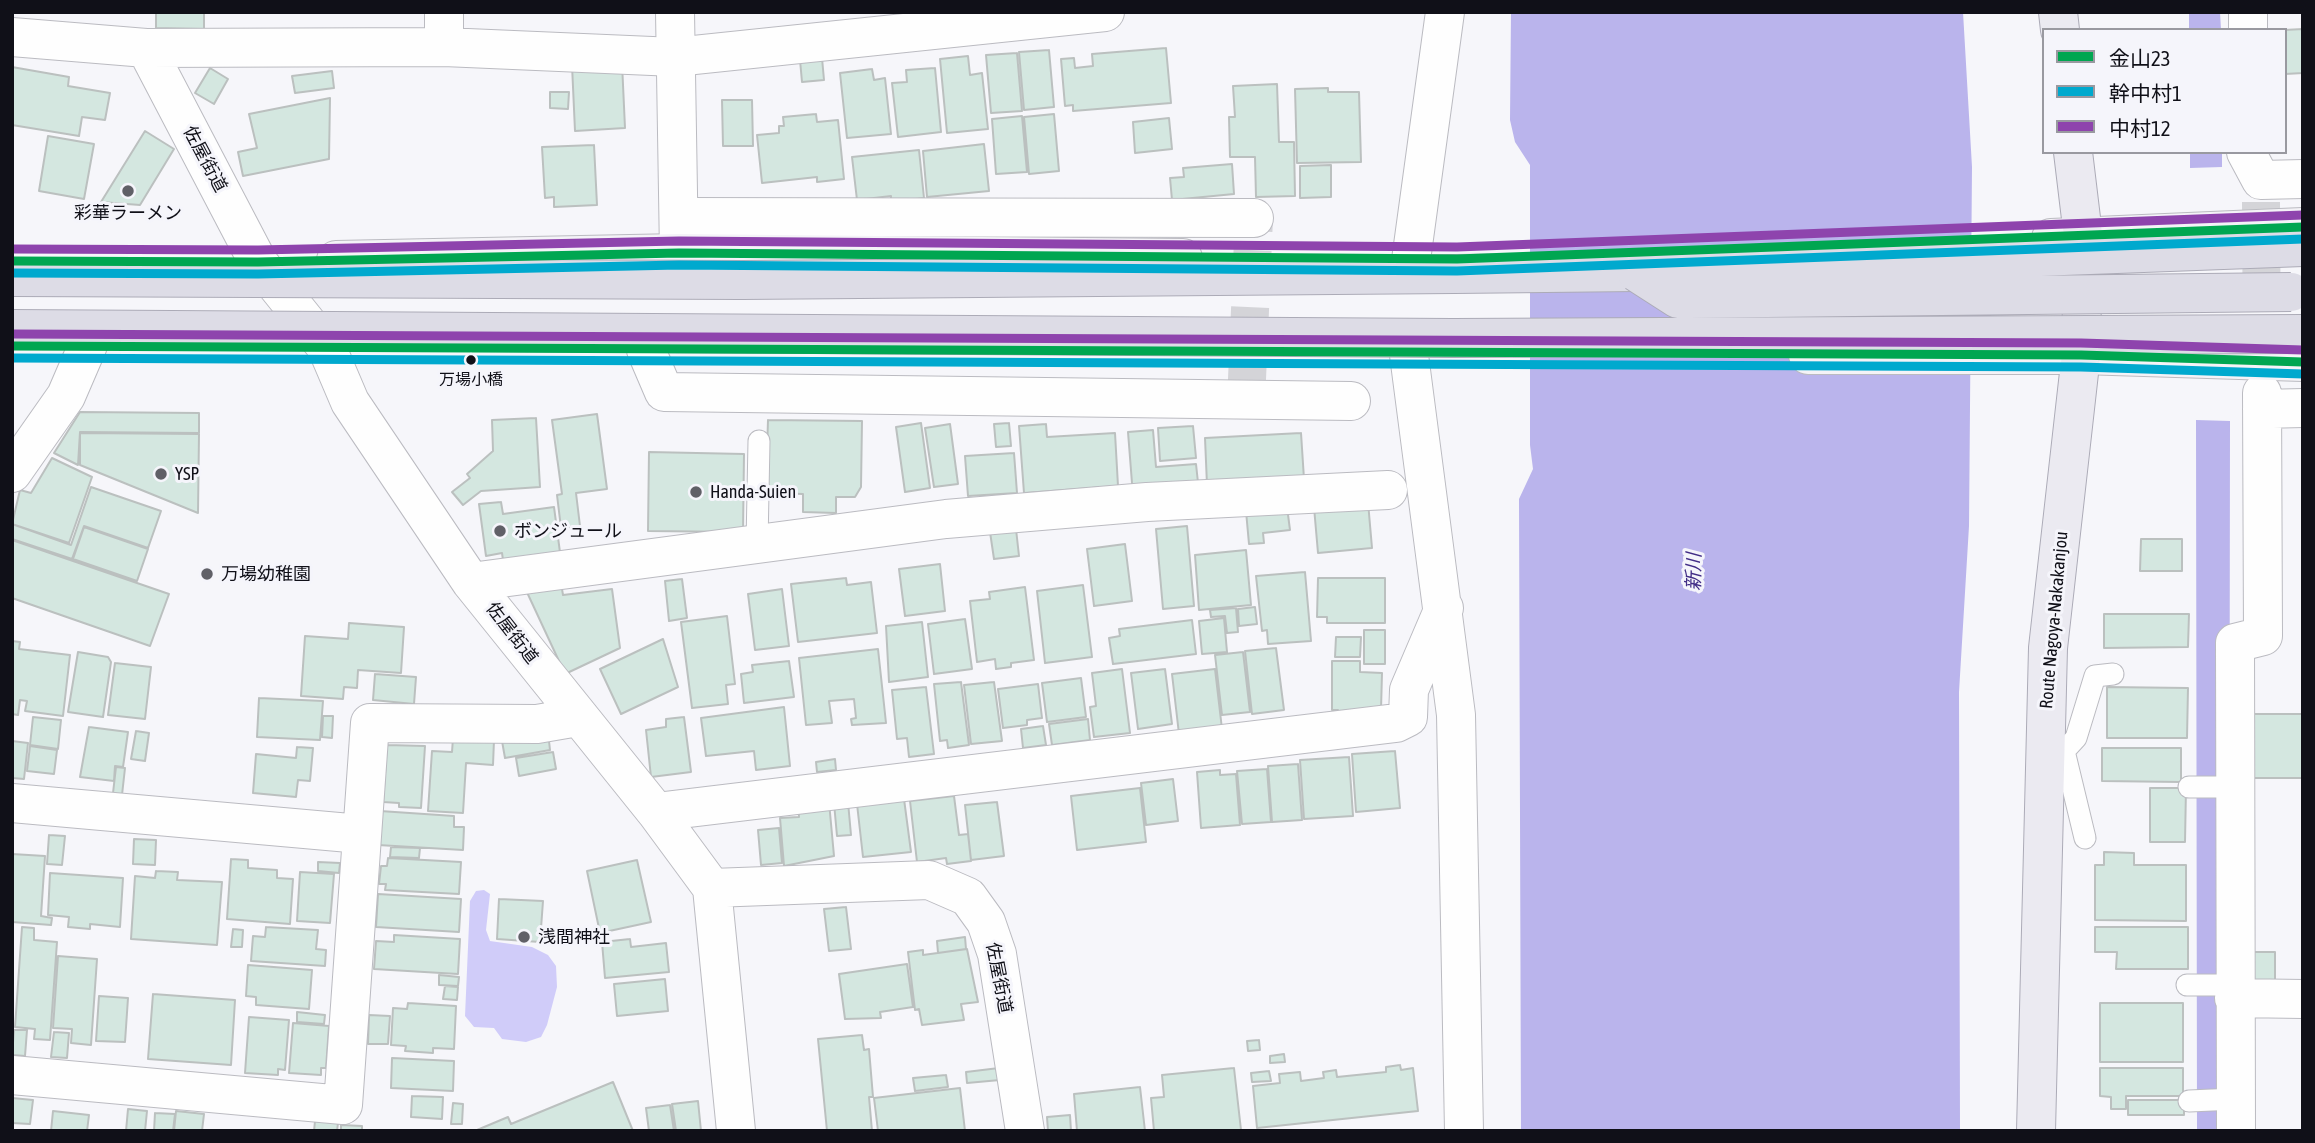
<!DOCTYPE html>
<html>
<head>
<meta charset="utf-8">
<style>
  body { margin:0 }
  #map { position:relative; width:2315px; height:1143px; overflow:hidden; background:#f6f6fa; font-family:"Asap Condensed","Noto Sans JP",sans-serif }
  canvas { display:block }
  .frame { position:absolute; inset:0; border:14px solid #101018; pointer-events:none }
  .legend { position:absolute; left:2042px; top:28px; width:245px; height:126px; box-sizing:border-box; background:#f5f5fb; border:2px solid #9999a0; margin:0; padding:9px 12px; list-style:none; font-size:21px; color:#101018 }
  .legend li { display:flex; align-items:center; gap:14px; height:35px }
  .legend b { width:35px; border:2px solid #9999a0 }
</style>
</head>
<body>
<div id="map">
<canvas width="2315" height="1143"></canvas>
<div class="frame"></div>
<ul class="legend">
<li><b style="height:9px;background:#00a651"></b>金山23</li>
<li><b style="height:9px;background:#00a9ce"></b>幹中村1</li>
<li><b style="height:9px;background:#8e44ad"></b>中村12</li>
</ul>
</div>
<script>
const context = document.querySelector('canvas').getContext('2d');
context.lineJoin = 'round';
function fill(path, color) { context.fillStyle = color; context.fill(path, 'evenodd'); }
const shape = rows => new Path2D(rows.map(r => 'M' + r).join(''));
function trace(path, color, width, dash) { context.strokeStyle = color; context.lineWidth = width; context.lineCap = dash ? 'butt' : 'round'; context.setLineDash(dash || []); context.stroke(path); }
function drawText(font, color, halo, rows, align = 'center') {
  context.font = font + ' "Asap Condensed","Noto Sans JP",sans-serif'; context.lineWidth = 6; context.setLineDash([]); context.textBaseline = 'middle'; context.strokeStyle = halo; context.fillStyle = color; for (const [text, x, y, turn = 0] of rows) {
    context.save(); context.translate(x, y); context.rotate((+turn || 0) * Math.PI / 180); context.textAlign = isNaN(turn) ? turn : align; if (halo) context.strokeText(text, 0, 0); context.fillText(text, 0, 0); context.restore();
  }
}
const forest = shape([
  [484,890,490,894,486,930,490,941,532,947,548,955,556,966,557,987,547,1025,541,1037,526,1042,502,1039,494,1028,474,1027,465,1016,470,901,476,891]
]);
const water = shape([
  [1511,12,1963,12,1972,167,1969,526,1959,692,1960,1131,1521,1131,1519,499,1533,469,1530,445,1530,165,1515,142,1510,120],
  [2189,12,2220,12,2221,30,2189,30],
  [2190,152,2222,152,2222,167,2190,168],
  [2196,420,2230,421,2229,1131,2197,1131]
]);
const building = shape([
  [156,12,204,12,204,29,156,28,156,12],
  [2303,29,2303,73,2285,74,2284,30,2303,29],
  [1166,48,1171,103,1073,111,1073,105,1065,106,1061,59,1074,58,1075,68,1093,66,1092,54,1166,48],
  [1049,50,1054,107,1024,110,1019,52,1049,50],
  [1017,53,1022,111,991,113,986,55,1017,53],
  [968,56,970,75,982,73,988,129,947,133,940,59,968,56],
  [822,58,824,80,802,82,800,60,822,58],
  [622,63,625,128,575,131,572,65,622,63],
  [12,67,69,77,68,86,110,93,105,120,82,117,79,136,12,125,12,67],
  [210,68,228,79,214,104,195,93,210,68],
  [935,68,941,132,898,137,892,83,907,82,906,70,935,68],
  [872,69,874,80,885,78,891,134,847,138,840,73,872,69],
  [332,71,334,88,295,93,292,76,332,71],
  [1277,84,1279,142,1294,142,1295,196,1256,197,1255,157,1230,157,1229,117,1235,117,1233,86,1277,84],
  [1328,88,1328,92,1359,92,1361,162,1297,163,1295,89,1328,88],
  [550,92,569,92,568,109,550,108,550,92],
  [330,98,329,159,243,176,238,152,257,148,249,114,330,98],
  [722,100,752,100,753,146,723,146,722,100],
  [816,114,817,122,838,120,844,179,817,182,817,177,762,183,757,135,779,133,779,126,784,126,783,117,816,114],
  [1054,114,1059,171,1029,174,1024,117,1054,114],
  [1022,116,1027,172,996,174,992,119,1022,116],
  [1169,118,1172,149,1135,153,1133,122,1169,118],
  [145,131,174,149,140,205,101,202,145,131],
  [48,136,94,144,84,199,39,191,48,136],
  [984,144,989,191,927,197,923,151,984,144],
  [594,145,597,205,554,207,554,197,545,198,542,147,594,145],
  [919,150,924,198,891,202,891,196,857,200,852,157,919,150],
  [1232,164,1234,194,1172,200,1170,178,1184,177,1183,168,1232,164],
  [1331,165,1331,197,1300,198,1300,166,1331,165],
  [80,412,199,413,199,433,80,432,78,465,54,453,80,412],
  [597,414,607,489,576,493,580,526,561,528,557,495,562,494,552,420,597,414],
  [536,418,540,487,481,491,463,505,452,492,470,478,467,474,493,451,492,420,536,418],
  [768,420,862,421,861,487,855,497,836,497,836,513,803,512,803,494,774,493,766,482,768,420],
  [921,423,930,488,905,492,896,427,921,423],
  [1009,423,1011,446,996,447,994,424,1009,423],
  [950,424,958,484,934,487,925,428,950,424],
  [1046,424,1047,437,1115,433,1118,486,1024,493,1019,426,1046,424],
  [1193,426,1196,458,1160,461,1158,428,1193,426],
  [1153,430,1156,467,1196,464,1199,492,1133,496,1128,432,1153,430],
  [80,433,199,434,198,513,80,465,80,433],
  [1301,433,1304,479,1207,485,1205,438,1301,433],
  [649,452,744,454,743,532,648,531,649,452],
  [1014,453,1017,493,968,496,965,456,1014,453],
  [52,458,92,477,69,543,12,524,20,490,31,493,52,458],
  [91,487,161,511,148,548,84,526,72,559,12,539,12,524,71,545,91,487],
  [501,502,503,514,554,507,561,560,504,567,502,553,486,556,479,504,501,502],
  [1368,502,1372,548,1318,553,1314,507,1368,502],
  [1287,507,1290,530,1263,533,1264,543,1249,544,1246,511,1287,507],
  [1187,526,1194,606,1163,609,1156,529,1187,526],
  [84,527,148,549,137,581,73,559,84,527],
  [1016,529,1019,556,994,559,990,532,1016,529],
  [2141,539,2182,539,2182,571,2140,571,2141,539],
  [12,540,169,594,150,646,12,598,12,540],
  [1125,544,1132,601,1094,606,1087,549,1125,544],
  [1246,550,1251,605,1199,610,1195,555,1246,550],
  [940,564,945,611,905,616,899,569,940,564],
  [1305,572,1311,641,1268,644,1267,630,1262,631,1256,576,1305,572],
  [846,578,847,585,871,582,877,633,798,642,791,584,846,578],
  [1318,578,1385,578,1385,623,1327,623,1327,617,1317,617,1318,578],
  [682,579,687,618,669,621,665,581,682,579],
  [561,583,563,595,612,589,620,648,565,674,525,588,561,583],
  [1083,585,1092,657,1045,663,1037,591,1083,585],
  [1025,587,1034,660,1011,663,1011,667,996,669,995,659,977,662,970,601,990,599,989,592,1025,587],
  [782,589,789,646,755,650,748,594,782,589],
  [1255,607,1257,624,1239,626,1238,609,1255,607],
  [1236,608,1238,632,1227,633,1225,616,1211,617,1210,610,1236,608],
  [2104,614,2189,614,2188,647,2104,648,2104,614],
  [727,616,735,684,726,685,728,704,692,708,681,622,727,616],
  [1224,618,1227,652,1202,654,1199,621,1224,618],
  [965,619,972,669,934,674,928,624,965,619],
  [1192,620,1196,654,1113,664,1109,638,1120,636,1119,629,1192,620],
  [922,622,928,677,889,682,886,626,922,622],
  [349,623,404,627,401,673,358,670,357,688,344,687,343,699,301,696,305,636,348,639,349,623],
  [1364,630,1385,630,1385,664,1364,664,1364,630],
  [1336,637,1361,637,1360,657,1335,657,1336,637],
  [663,639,678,687,621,714,600,669,663,639],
  [12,641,20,642,19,649,70,655,63,716,25,711,27,701,20,700,18,715,12,714,12,641],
  [1276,648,1284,710,1252,714,1245,651,1276,648],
  [878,649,886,723,852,725,851,719,856,718,854,699,829,701,832,723,806,725,799,658,878,649],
  [78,652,108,657,111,662,103,717,68,712,78,652],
  [1243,652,1250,712,1222,715,1215,655,1243,652],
  [789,661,794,697,744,703,741,674,753,672,752,665,789,661],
  [1332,661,1360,661,1360,672,1382,673,1381,710,1338,715,1338,710,1332,710,1332,661],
  [115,663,151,667,145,719,108,715,115,663],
  [1122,669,1130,733,1094,737,1090,707,1096,706,1092,673,1122,669],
  [1165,669,1172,724,1138,729,1131,673,1165,669],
  [1215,669,1222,729,1179,734,1172,674,1215,669],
  [375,674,416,677,414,704,373,700,375,674],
  [1081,678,1086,717,1047,722,1042,683,1081,678],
  [961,682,969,745,948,748,947,740,940,741,934,684,961,682],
  [994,682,1002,741,971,744,964,685,994,682],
  [1038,684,1042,718,1027,720,1027,725,1003,728,998,689,1038,684],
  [926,687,934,754,909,757,907,738,897,739,892,690,926,687],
  [2107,687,2188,688,2187,738,2107,738,2107,687],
  [259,698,323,701,320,740,257,737,259,698],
  [784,707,790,766,756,770,754,751,706,756,701,718,784,707],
  [2248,714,2303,714,2303,778,2248,778,2248,714],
  [323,716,333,716,332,738,322,737,323,716],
  [33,717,61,720,58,749,30,745,33,717],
  [684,717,691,772,651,777,646,730,666,727,666,719,684,717],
  [1088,719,1090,740,1052,745,1049,724,1088,719],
  [1043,726,1046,745,1023,748,1021,729,1043,726],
  [89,727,128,732,123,767,115,766,114,781,80,777,89,727],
  [136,731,149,733,145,761,131,759,136,731],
  [453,738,494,740,493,765,466,763,463,813,428,811,432,751,452,752,453,738],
  [12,741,28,743,24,779,12,778,12,741],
  [502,741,549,741,550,750,505,758,502,741],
  [387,745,425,746,421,808,399,807,399,803,383,802,387,745],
  [30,746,57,750,54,774,27,771,30,746],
  [297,747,313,748,310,781,298,780,296,797,253,793,256,754,296,758,297,747],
  [2102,748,2181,748,2181,782,2102,781,2102,748],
  [1395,751,1400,808,1356,812,1352,754,1395,751],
  [553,752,556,769,519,776,516,758,553,752],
  [1349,757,1353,816,1304,819,1300,760,1349,757],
  [835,759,836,770,817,772,816,762,835,759],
  [1298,764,1302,820,1272,822,1268,766,1298,764],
  [116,767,125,768,122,795,113,793,116,767],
  [1267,769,1271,822,1242,824,1237,771,1267,769],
  [1220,770,1220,775,1236,774,1240,825,1201,828,1197,772,1220,770],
  [1173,779,1178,821,1146,825,1141,783,1173,779],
  [1140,788,1146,842,1077,850,1071,796,1140,788],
  [2150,788,2186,788,2185,842,2150,842,2150,788],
  [954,796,959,835,968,834,971,861,947,864,946,858,917,862,910,801,954,796],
  [904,799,911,852,863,857,857,804,904,799],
  [829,802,834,856,784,866,780,818,799,817,798,805,829,802],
  [848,802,851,835,837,836,834,803,848,802],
  [997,802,1004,856,971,860,965,805,997,802],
  [380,811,454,816,454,827,464,827,463,850,378,845,380,811],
  [779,828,782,863,761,865,758,830,779,828],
  [49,835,65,836,62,865,47,864,49,835],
  [134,839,156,840,155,865,133,864,134,839],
  [391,847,420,848,419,858,390,857,391,847],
  [2104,852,2134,853,2134,865,2186,865,2186,921,2095,920,2095,865,2104,865,2104,852],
  [12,854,45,856,41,916,52,918,51,925,12,922,12,854],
  [388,858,461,862,459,894,385,890,386,884,379,884,381,866,387,866,388,858],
  [231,859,248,860,248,868,277,870,277,878,293,879,290,924,227,919,231,859],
  [637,860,651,922,600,933,587,871,637,860],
  [318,862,340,863,339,873,318,871,318,862],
  [156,871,178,872,177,880,222,882,217,945,131,939,135,876,155,878,156,871],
  [300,872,334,874,330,923,297,921,300,872],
  [50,873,123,878,120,927,90,924,90,929,68,927,69,917,48,915,50,873],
  [378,894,461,899,459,932,376,927,378,894],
  [499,899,543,901,540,942,497,939,499,899],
  [846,907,851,949,829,951,824,909,846,907],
  [22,927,34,928,34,940,57,942,50,1040,34,1039,35,1029,15,1027,22,927],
  [266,927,318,930,316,949,326,950,325,966,251,961,253,936,265,937,266,927],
  [2095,927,2188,927,2188,969,2116,969,2117,952,2095,952,2095,927],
  [233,929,243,930,242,947,231,947,233,929],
  [394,935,460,939,458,974,374,969,376,941,394,942,394,935],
  [965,937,966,949,938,953,937,941,965,937],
  [630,939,631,947,666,943,669,972,605,978,602,942,630,939],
  [967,949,978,1002,961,1004,964,1020,922,1025,919,1009,915,1010,908,952,923,950,923,955,967,949],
  [2246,952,2275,952,2275,980,2246,980,2246,952],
  [58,956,97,959,91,1045,71,1043,72,1029,53,1028,58,956],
  [907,964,913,1007,880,1012,881,1018,845,1019,839,974,907,964],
  [248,965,312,970,309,1009,256,1005,256,997,246,996,248,965],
  [439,975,459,977,458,986,439,985,439,975],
  [665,979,668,1011,617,1016,614,984,665,979],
  [445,986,458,987,457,1000,443,999,445,986],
  [153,994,235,1000,231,1065,148,1059,153,994],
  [99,996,128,998,125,1042,96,1041,99,996],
  [408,1003,456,1006,454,1049,433,1048,433,1053,405,1051,406,1046,391,1045,393,1008,407,1009,408,1003],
  [2100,1003,2183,1003,2183,1062,2100,1062,2100,1003],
  [297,1012,325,1015,324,1024,297,1022,297,1012],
  [369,1015,390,1016,388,1044,368,1044,369,1015],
  [249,1017,289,1020,285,1070,278,1069,278,1075,245,1073,249,1017],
  [293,1023,329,1026,326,1068,321,1068,321,1075,289,1073,293,1023],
  [14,1030,27,1030,25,1056,12,1055,14,1030],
  [54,1032,69,1033,67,1058,51,1057,54,1032],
  [862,1035,864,1050,869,1049,873,1097,869,1097,872,1131,827,1131,818,1039,862,1035],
  [1259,1040,1260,1050,1248,1051,1247,1041,1259,1040],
  [1284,1054,1285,1062,1270,1063,1270,1056,1284,1054],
  [392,1058,454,1061,453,1091,391,1088,392,1058],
  [1400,1065,1401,1070,1413,1068,1418,1111,1257,1128,1253,1086,1280,1083,1279,1074,1300,1072,1301,1081,1324,1078,1323,1072,1336,1070,1337,1077,1386,1072,1386,1067,1400,1065],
  [999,1068,1000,1080,967,1083,966,1072,999,1068],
  [1234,1068,1241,1130,1154,1131,1151,1098,1164,1097,1162,1075,1234,1068],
  [2100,1068,2183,1068,2183,1096,2126,1096,2126,1109,2111,1109,2111,1097,2100,1096,2100,1068],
  [1269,1071,1271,1081,1252,1082,1251,1073,1269,1071],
  [946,1075,948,1087,915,1091,913,1078,946,1075],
  [613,1082,633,1131,477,1130,508,1117,511,1124,613,1082],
  [1140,1087,1145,1131,1077,1131,1074,1094,1140,1087],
  [960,1088,965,1131,878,1131,874,1098,960,1088],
  [412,1096,443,1097,442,1119,411,1117,412,1096],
  [12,1098,33,1100,30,1124,12,1123,12,1098],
  [2128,1100,2184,1100,2184,1115,2128,1115,2128,1100],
  [698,1101,701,1131,676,1131,672,1104,698,1101],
  [453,1103,463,1104,462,1124,451,1124,453,1103],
  [670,1105,674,1131,649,1131,646,1108,670,1105],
  [128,1109,147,1111,145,1131,126,1131,128,1109],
  [53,1111,89,1115,87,1131,51,1131,53,1111],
  [176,1111,204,1114,202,1131,174,1131,176,1111],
  [155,1113,175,1114,173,1131,154,1131,155,1113],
  [1070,1115,1071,1131,1048,1131,1047,1117,1070,1115],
  [315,1121,338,1123,337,1131,314,1131,315,1121],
  [341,1125,362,1126,362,1131,341,1131,341,1125]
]);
const minorTunnel = shape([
  [2261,202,2262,367],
  [1246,402,1254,218]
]);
const service = shape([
  [757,544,759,441],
  [2045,750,2064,751,2076,738,2095,676,2113,674],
  [2064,751,2085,838],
  [2189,787,2235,787],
  [2187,985,2234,985],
  [2189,1101,2236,1099]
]);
const minor = shape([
  [444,12,444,47],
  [2248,30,2248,12],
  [12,37,146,48,258,262,327,348,350,402,471,582,656,812,712,888,929,880,968,897,986,922,997,954,1025,1131],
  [146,48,444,47,675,57,1105,12],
  [2246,152,2261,180,2303,179],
  [679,217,1254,218],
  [1411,260,1445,12],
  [646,350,664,392,1351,401],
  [1409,355,1456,715,1464,1131],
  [2262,409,2303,408],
  [12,473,66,396,88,345],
  [471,582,946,519,1147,502,1388,490],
  [12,803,361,834],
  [656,812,1396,723,1408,717,1409,690,1444,608],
  [712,888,736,1131],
  [2234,998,2303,999],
  [12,1075,343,1105,370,723,537,724,578,717],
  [2236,1131,2235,643,2263,636,2262,393]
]);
const tertiary = shape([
  [675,12,679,253]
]);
const secondary = shape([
  [2051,238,2303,227],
  [336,260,679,253,1183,258],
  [1808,355,2081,355,2303,362]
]);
const primary = shape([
  [2058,12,2060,30],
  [2036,1131,2048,648,2081,355,2083,235,2073,152]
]);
const motorway = shape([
  [1454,274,1636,272]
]);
const motorwayBridge = shape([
  [1636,272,2303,247],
  [1636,272,1678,299,2291,292],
  [12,277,742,280,1454,274],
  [12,329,1453,338,2303,334]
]);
const bus1 = shape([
  [12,261,258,262,679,253,1457,259,2303,227],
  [12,346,2081,355,2303,362]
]);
const bus2 = shape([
  [12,273,258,274,679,265,1457,271,2303,239],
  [12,358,2081,367,2303,374]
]);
const bus3 = shape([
  [12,249,258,250,679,241,1457,247,2303,215],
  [12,334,2081,343,2303,350]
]);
const markers = [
  [128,191,7,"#606067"],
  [471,360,6,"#101018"],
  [161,474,7,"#606067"],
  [696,492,7,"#606067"],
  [500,531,7,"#606067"],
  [207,574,7,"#606067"],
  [524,937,7,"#606067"]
];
const busNames = [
  ["万場小橋",471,380]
];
const streetNames = [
  ["佐屋街道",205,159,62],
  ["Route Nagoya-Nakakanjou",2054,620,-85],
  ["佐屋街道",512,633,52],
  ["佐屋街道",999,978,79]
];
const poiNames = [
  ["彩華ラーメン",128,213,"center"],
  ["YSP",175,474],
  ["Handa-Suien",710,492],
  ["ボンジュール",514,531],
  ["万場幼稚園",221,574],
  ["浅間神社",538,937]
];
const waterNames = [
  ["新川",1694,572,-89]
];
fill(forest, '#d0ccf9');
fill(water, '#bab4ec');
fill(building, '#d4e7e0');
trace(building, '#bbc0bf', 2);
trace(minorTunnel, '#d4d4d8', 38, [38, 19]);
trace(service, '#bbbbc1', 23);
trace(minor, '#bbbbc1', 40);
trace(tertiary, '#bbbbc1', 40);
trace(secondary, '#bbbbc1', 40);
trace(primary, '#acabb7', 40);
trace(motorway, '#acabb7', 40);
trace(service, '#fefefe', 21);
trace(minor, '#fefefe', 38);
trace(tertiary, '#fefefe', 38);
trace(secondary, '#f4f3f7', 38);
trace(primary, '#ebeaf1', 38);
trace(motorway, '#dddce6', 38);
trace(motorwayBridge, '#acabb7', 40, []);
trace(motorwayBridge, '#dddce6', 38);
trace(bus1, '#00a651', 9);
trace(bus2, '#00a9ce', 9);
trace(bus3, '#8e44ad', 9);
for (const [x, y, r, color] of markers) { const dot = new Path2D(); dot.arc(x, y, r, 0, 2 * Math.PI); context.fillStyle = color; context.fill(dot); trace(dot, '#f5f5fb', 2.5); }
drawText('16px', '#101018', '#f5f5fb', busNames);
drawText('18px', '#101018', '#f5f5fb', streetNames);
drawText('18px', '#101018', '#f5f5fb', poiNames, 'left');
drawText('italic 19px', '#412c86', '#f5f5fb', waterNames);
</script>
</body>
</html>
